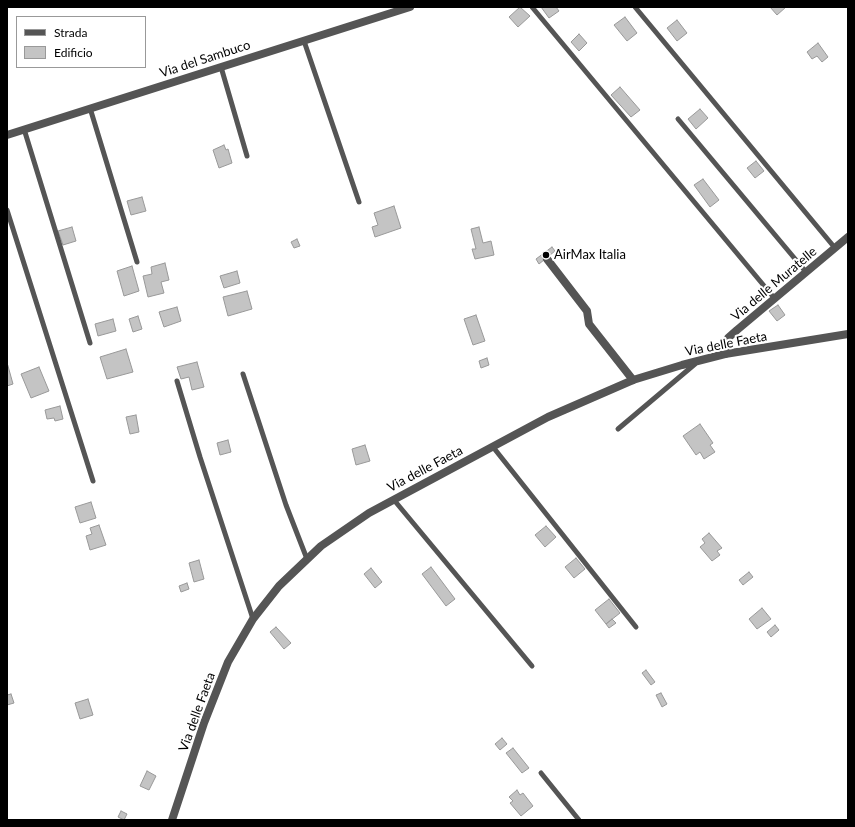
<!DOCTYPE html>
<html>
<head>
<meta charset="utf-8">
<style>
  body { margin:0 }
  #map { position:relative; width:855px; height:827px; overflow:hidden; background:#fff; font-family:Lato,sans-serif }
  canvas { display:block }
  .frame { position:absolute; inset:0; border:8px solid #000; pointer-events:none }
  .legend { position:absolute; left:16px; top:16px; width:130px; height:52px; box-sizing:border-box; background:#fff; border:1px solid #999; margin:0; padding:5px 7px; list-style:none; font-size:12px; color:#000 }
  .legend li { display:flex; align-items:center; gap:8px; height:20px }
  .legend b { width:20px; border:1px solid #999 }
</style>
</head>
<body>
<div id="map">
<canvas width="855" height="827"></canvas>
<div class="frame"></div>
<ul class="legend">
<li><b style="height:5px;background:#555"></b>Strada</li>
<li><b style="height:11px;background:#c4c4c4"></b>Edificio</li>
</ul>
</div>
<script>
const context = document.querySelector('canvas').getContext('2d');
context.lineJoin = 'round';
function fill(path, color) { context.fillStyle = color; context.fill(path, 'evenodd'); }
const shape = rows => new Path2D(rows.map(r => 'M' + r).join(''));
function trace(path, color, width, dash) { context.strokeStyle = color; context.lineWidth = width; context.lineCap = dash ? 'butt' : 'round'; context.setLineDash(dash || []); context.stroke(path); }
function drawText(font, color, halo, rows, align = 'center') {
  context.font = font + ' Lato,sans-serif'; context.lineWidth = 4; context.setLineDash([]); context.textBaseline = 'middle'; context.strokeStyle = halo; context.fillStyle = color; for (const [text, x, y, turn = 0] of rows) {
    context.save(); context.translate(x, y); context.rotate((+turn || 0) * Math.PI / 180); context.textAlign = isNaN(turn) ? turn : align; if (halo) context.strokeText(text, 0, 0); context.fillText(text, 0, 0); context.restore();
  }
}
const building = shape([
  [520,7,530,16,518,27,509,17,520,7],
  [541,7,556,7,559,11,549,18,541,7],
  [770,7,786,7,777,15,770,7],
  [625,17,637,33,627,41,614,25,625,17],
  [677,20,687,33,677,41,667,28,677,20],
  [579,34,587,43,579,51,571,42,579,34],
  [818,43,828,57,822,62,817,56,812,59,807,52,818,43],
  [620,87,640,110,631,117,611,95,620,87],
  [700,109,708,118,696,129,688,119,700,109],
  [224,145,226,150,228,149,232,163,219,168,213,150,224,145],
  [756,161,764,171,755,178,747,168,756,161],
  [703,179,719,200,710,207,694,185,703,179],
  [142,197,146,211,131,215,127,201,142,197],
  [394,206,401,228,375,237,372,227,378,225,374,213,394,206],
  [72,227,76,241,63,245,58,231,72,227],
  [479,227,483,243,491,241,494,255,475,259,472,249,476,249,471,229,479,227],
  [297,239,300,246,294,248,291,242,297,239],
  [552,247,555,251,539,264,536,259,552,247],
  [165,263,169,280,161,282,164,293,148,297,143,276,152,274,151,267,165,263],
  [132,266,139,291,124,296,117,271,132,266],
  [237,271,240,283,224,288,220,276,237,271],
  [247,291,252,309,228,316,223,297,247,291],
  [778,305,785,315,777,321,769,311,778,305],
  [177,307,181,321,164,327,159,312,177,307],
  [476,315,485,341,473,345,464,319,476,315],
  [138,316,142,329,133,332,129,319,138,316],
  [113,319,116,331,98,336,95,324,113,319],
  [126,349,133,372,107,379,100,357,126,349],
  [487,358,489,365,481,368,479,361,487,358],
  [197,362,204,387,192,390,189,377,181,379,177,367,197,362],
  [8,366,13,384,7,386,7,367,8,366],
  [39,367,49,391,31,398,21,374,39,367],
  [60,406,63,419,55,421,54,418,47,419,45,410,60,406],
  [136,415,139,432,130,434,126,417,136,415],
  [700,424,713,443,710,445,715,452,704,459,700,452,696,455,683,436,700,424],
  [228,440,231,452,220,455,217,443,228,440],
  [365,445,370,461,356,465,352,449,365,445],
  [91,502,96,518,80,523,75,507,91,502],
  [99,525,106,545,90,550,86,536,92,534,90,528,99,525],
  [546,526,556,537,545,547,535,535,546,526],
  [709,533,722,548,717,551,720,555,712,561,700,547,705,543,702,539,709,533],
  [576,558,585,569,574,578,565,567,576,558],
  [199,560,204,579,194,582,189,563,199,560],
  [431,567,455,599,446,606,422,574,431,567],
  [371,568,382,582,375,588,364,574,371,568],
  [749,572,753,577,743,585,739,580,749,572],
  [187,583,189,589,181,592,179,586,187,583],
  [609,599,620,613,606,624,595,610,609,599],
  [762,608,771,619,757,629,749,619,762,608],
  [612,619,616,623,609,628,606,624,612,619],
  [775,625,779,630,771,637,767,632,775,625],
  [276,627,291,643,284,649,270,632,276,627],
  [646,670,655,682,651,685,642,673,646,670],
  [661,693,667,704,662,707,656,695,661,693],
  [11,694,14,703,7,705,7,695,11,694],
  [88,699,93,715,80,719,75,703,88,699],
  [502,738,507,744,500,750,495,744,502,738],
  [513,748,529,768,522,773,506,753,513,748],
  [147,771,156,776,149,790,140,786,147,771],
  [517,790,520,795,523,793,533,806,521,816,510,803,513,801,509,797,517,790],
  [121,811,127,814,124,820,118,817,121,811]
]);
const service = shape([
  [532,7,775,299],
  [635,7,835,248],
  [304,41,359,202],
  [221,67,247,156],
  [90,108,137,262],
  [678,119,806,272],
  [24,129,90,343],
  [7,210,93,481],
  [243,374,286,505,307,559],
  [177,381,200,457,253,619],
  [618,429,695,364],
  [493,447,636,627],
  [394,500,532,666],
  [541,773,579,820]
]);
const minor = shape([
  [7,135,410,7],
  [547,259,587,311,589,324,633,380],
  [725,354,725,345,728,338,737,330,848,237]
]);
const tertiary = shape([
  [172,820,204,723,228,662,253,619,279,586,321,546,369,513,548,417,633,380,682,365,725,354,848,334]
]);
const markers = [
  [546,255,4,"#000"]
];
const streetNames = [
  ["Via del Sambuco",205,59,-18],
  ["Via delle Muratelle",774,284,-40],
  ["Via delle Faeta",726,344,-11],
  ["Via delle Faeta",425,469,-28],
  ["Via delle Faeta",197,712,-70]
];
const poiNames = [
  ["AirMax Italia",554,255]
];
fill(building, '#c4c4c4');
trace(building, '#999', 1);
trace(service, '#555', 5);
trace(minor, '#555', 8);
trace(tertiary, '#555', 8);
for (const [x, y, r, color] of markers) { const dot = new Path2D(); dot.arc(x, y, r, 0, 2 * Math.PI); context.fillStyle = color; context.fill(dot); trace(dot, '#fff', 1.5); }
drawText('13px', '#000', '#fff', streetNames);
drawText('13px', '#000', '#fff', poiNames, 'left');
</script>
</body>
</html>
